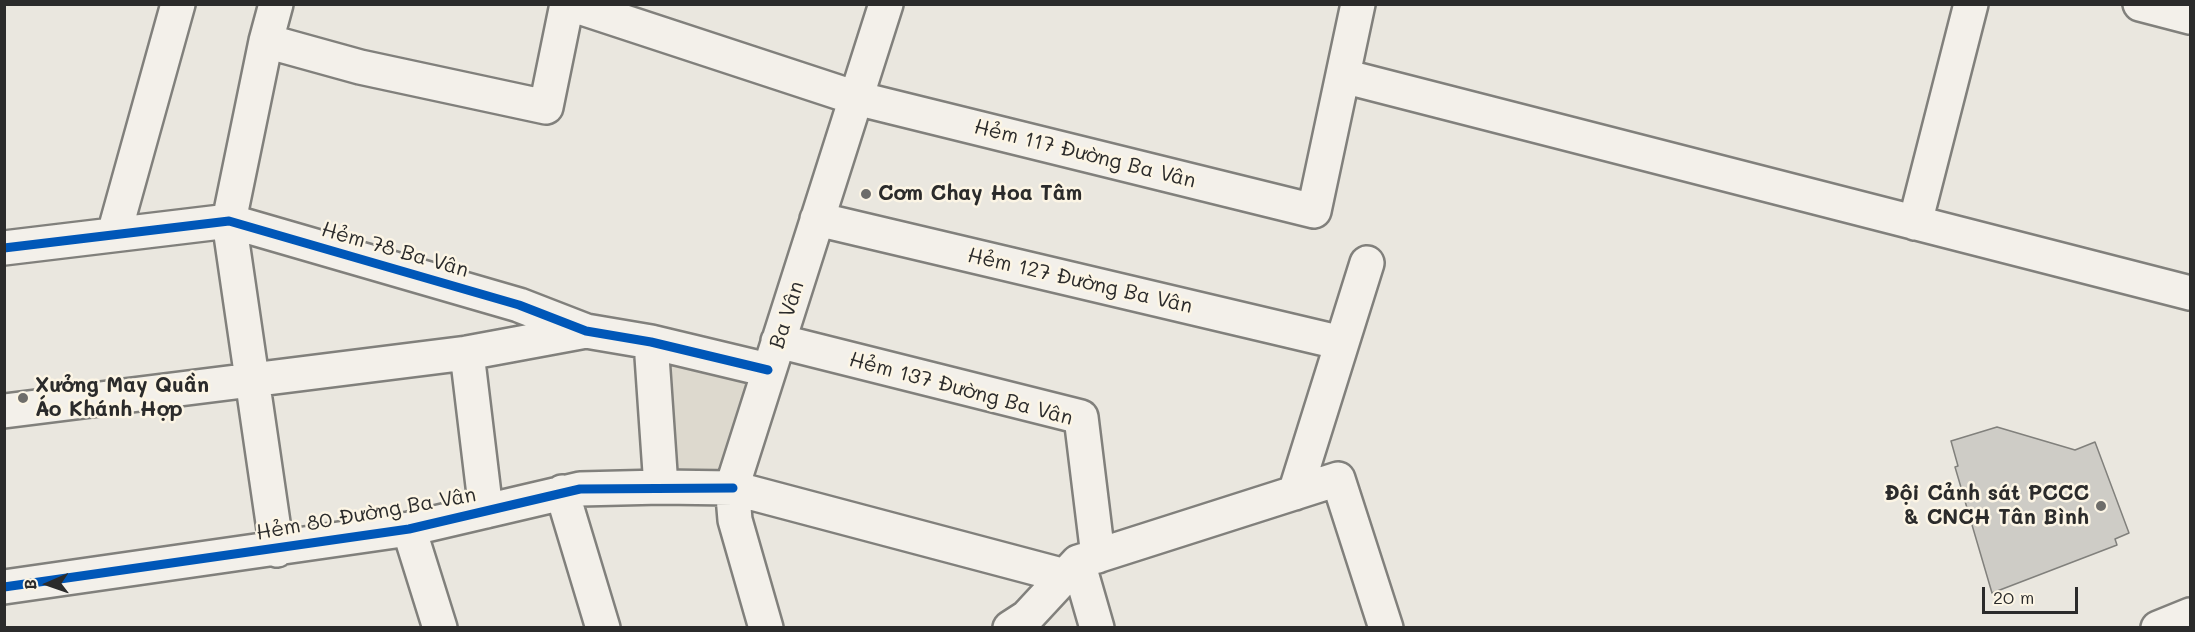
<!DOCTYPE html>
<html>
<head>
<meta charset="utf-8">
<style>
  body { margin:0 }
  #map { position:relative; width:2195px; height:632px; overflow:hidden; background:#eae7df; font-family:Mali,sans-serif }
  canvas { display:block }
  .frame { position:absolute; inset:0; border:6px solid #2b2b2b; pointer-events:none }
  .north { position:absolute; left:18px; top:554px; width:60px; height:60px; -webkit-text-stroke:4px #fcf5e5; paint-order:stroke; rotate:268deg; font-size:16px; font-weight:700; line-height:24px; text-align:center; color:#2b2b2b }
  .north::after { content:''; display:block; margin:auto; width:21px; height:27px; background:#2b2b2b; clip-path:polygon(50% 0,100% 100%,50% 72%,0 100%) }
  .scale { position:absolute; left:1982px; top:587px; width:96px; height:27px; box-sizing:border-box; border:3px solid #2b2b2b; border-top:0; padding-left:8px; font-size:18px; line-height:21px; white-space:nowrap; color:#2b2b2b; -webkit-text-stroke:4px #fcf5e5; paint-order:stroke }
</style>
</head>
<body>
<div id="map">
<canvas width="2195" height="632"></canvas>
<div class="frame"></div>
<div class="north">B</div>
<div class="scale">20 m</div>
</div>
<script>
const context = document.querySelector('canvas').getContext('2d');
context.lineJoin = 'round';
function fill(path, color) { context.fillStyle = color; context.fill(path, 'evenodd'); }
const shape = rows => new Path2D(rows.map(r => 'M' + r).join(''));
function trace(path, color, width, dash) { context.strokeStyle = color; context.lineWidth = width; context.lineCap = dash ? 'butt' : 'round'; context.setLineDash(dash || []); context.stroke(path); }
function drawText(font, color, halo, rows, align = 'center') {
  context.font = font + ' Mali,sans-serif'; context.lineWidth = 5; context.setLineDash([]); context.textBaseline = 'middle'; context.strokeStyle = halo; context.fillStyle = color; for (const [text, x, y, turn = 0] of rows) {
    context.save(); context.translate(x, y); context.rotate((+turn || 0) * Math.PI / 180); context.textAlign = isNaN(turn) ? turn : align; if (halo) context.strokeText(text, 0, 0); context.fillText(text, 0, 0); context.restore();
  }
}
const green = shape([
  [666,361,747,381,749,385,721,470,672,470]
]);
const building = shape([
  [1997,427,2075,450,2095,442,2129,533,2115,539,2117,545,1992,593,1955,467,1958,466,1951,441,1997,427]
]);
const minor = shape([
  [276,4,266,41,229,221,277,550],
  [570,4,856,98,1314,211,1358,4],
  [2140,4,2190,17],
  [266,41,360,67,546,107,567,4],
  [1343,76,2190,293],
  [817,219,1342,343],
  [1915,223,1971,4],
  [114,234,178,4],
  [4,248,229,221,519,305,586,331,651,342,768,370],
  [778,341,1081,417,1098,556],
  [651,342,661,487],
  [467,353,486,511],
  [4,411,467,353,586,331],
  [562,492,603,628],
  [1295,493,1367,263],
  [409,529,440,628],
  [1078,562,1097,628],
  [4,587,409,529,580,489,661,487,733,488,1065,576,1078,562,1338,479,1386,628],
  [766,628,735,520,733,496,735,478,886,4],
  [1010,628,1027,617,1065,576]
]);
const major = shape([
  [2158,628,2190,615]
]);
const cycleway = shape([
  [4,248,229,221,519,305,586,331,651,342,768,370],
  [4,587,409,529,580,489,733,488]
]);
const markers = [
  [866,194,6,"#6e6d6a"],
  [23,398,6,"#6e6d6a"],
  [2101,506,6,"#6e6d6a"]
];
const streetNames = [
  ["Hẻm 117 Đường Ba Vân",1085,154,14],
  ["Hẻm 78 Ba Vân",395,250,16],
  ["Hẻm 127 Đường Ba Vân",1080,281,13],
  ["Ba Vân",787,315,-72],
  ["Hẻm 137 Đường Ba Vân",961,389,15],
  ["Hẻm 80 Đường Ba Vân",366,514,-10]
];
const poiNames = [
  ["Cơm Chay Hoa Tâm",878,194],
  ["Xưởng May Quần",35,386],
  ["Áo Khánh Hợp",35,410],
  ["Đội Cảnh sát PCCC",2089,494,"right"],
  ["& CNCH Tân Bình",2089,518,"right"]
];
fill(green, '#ddd9ce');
fill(building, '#ceccc6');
trace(building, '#81807c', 1.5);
trace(minor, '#81807c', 38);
trace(major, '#81807c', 38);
trace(minor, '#f3f0ea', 33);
trace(major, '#f3f0ea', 33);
trace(cycleway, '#0057b8', 9);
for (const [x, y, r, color] of markers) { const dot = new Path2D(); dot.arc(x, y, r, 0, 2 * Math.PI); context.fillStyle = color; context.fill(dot); trace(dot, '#fcf5e5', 2); }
drawText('21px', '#2b2b2b', '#fcf5e5', streetNames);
drawText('bold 21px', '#2b2b2b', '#fcf5e5', poiNames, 'left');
</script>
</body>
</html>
